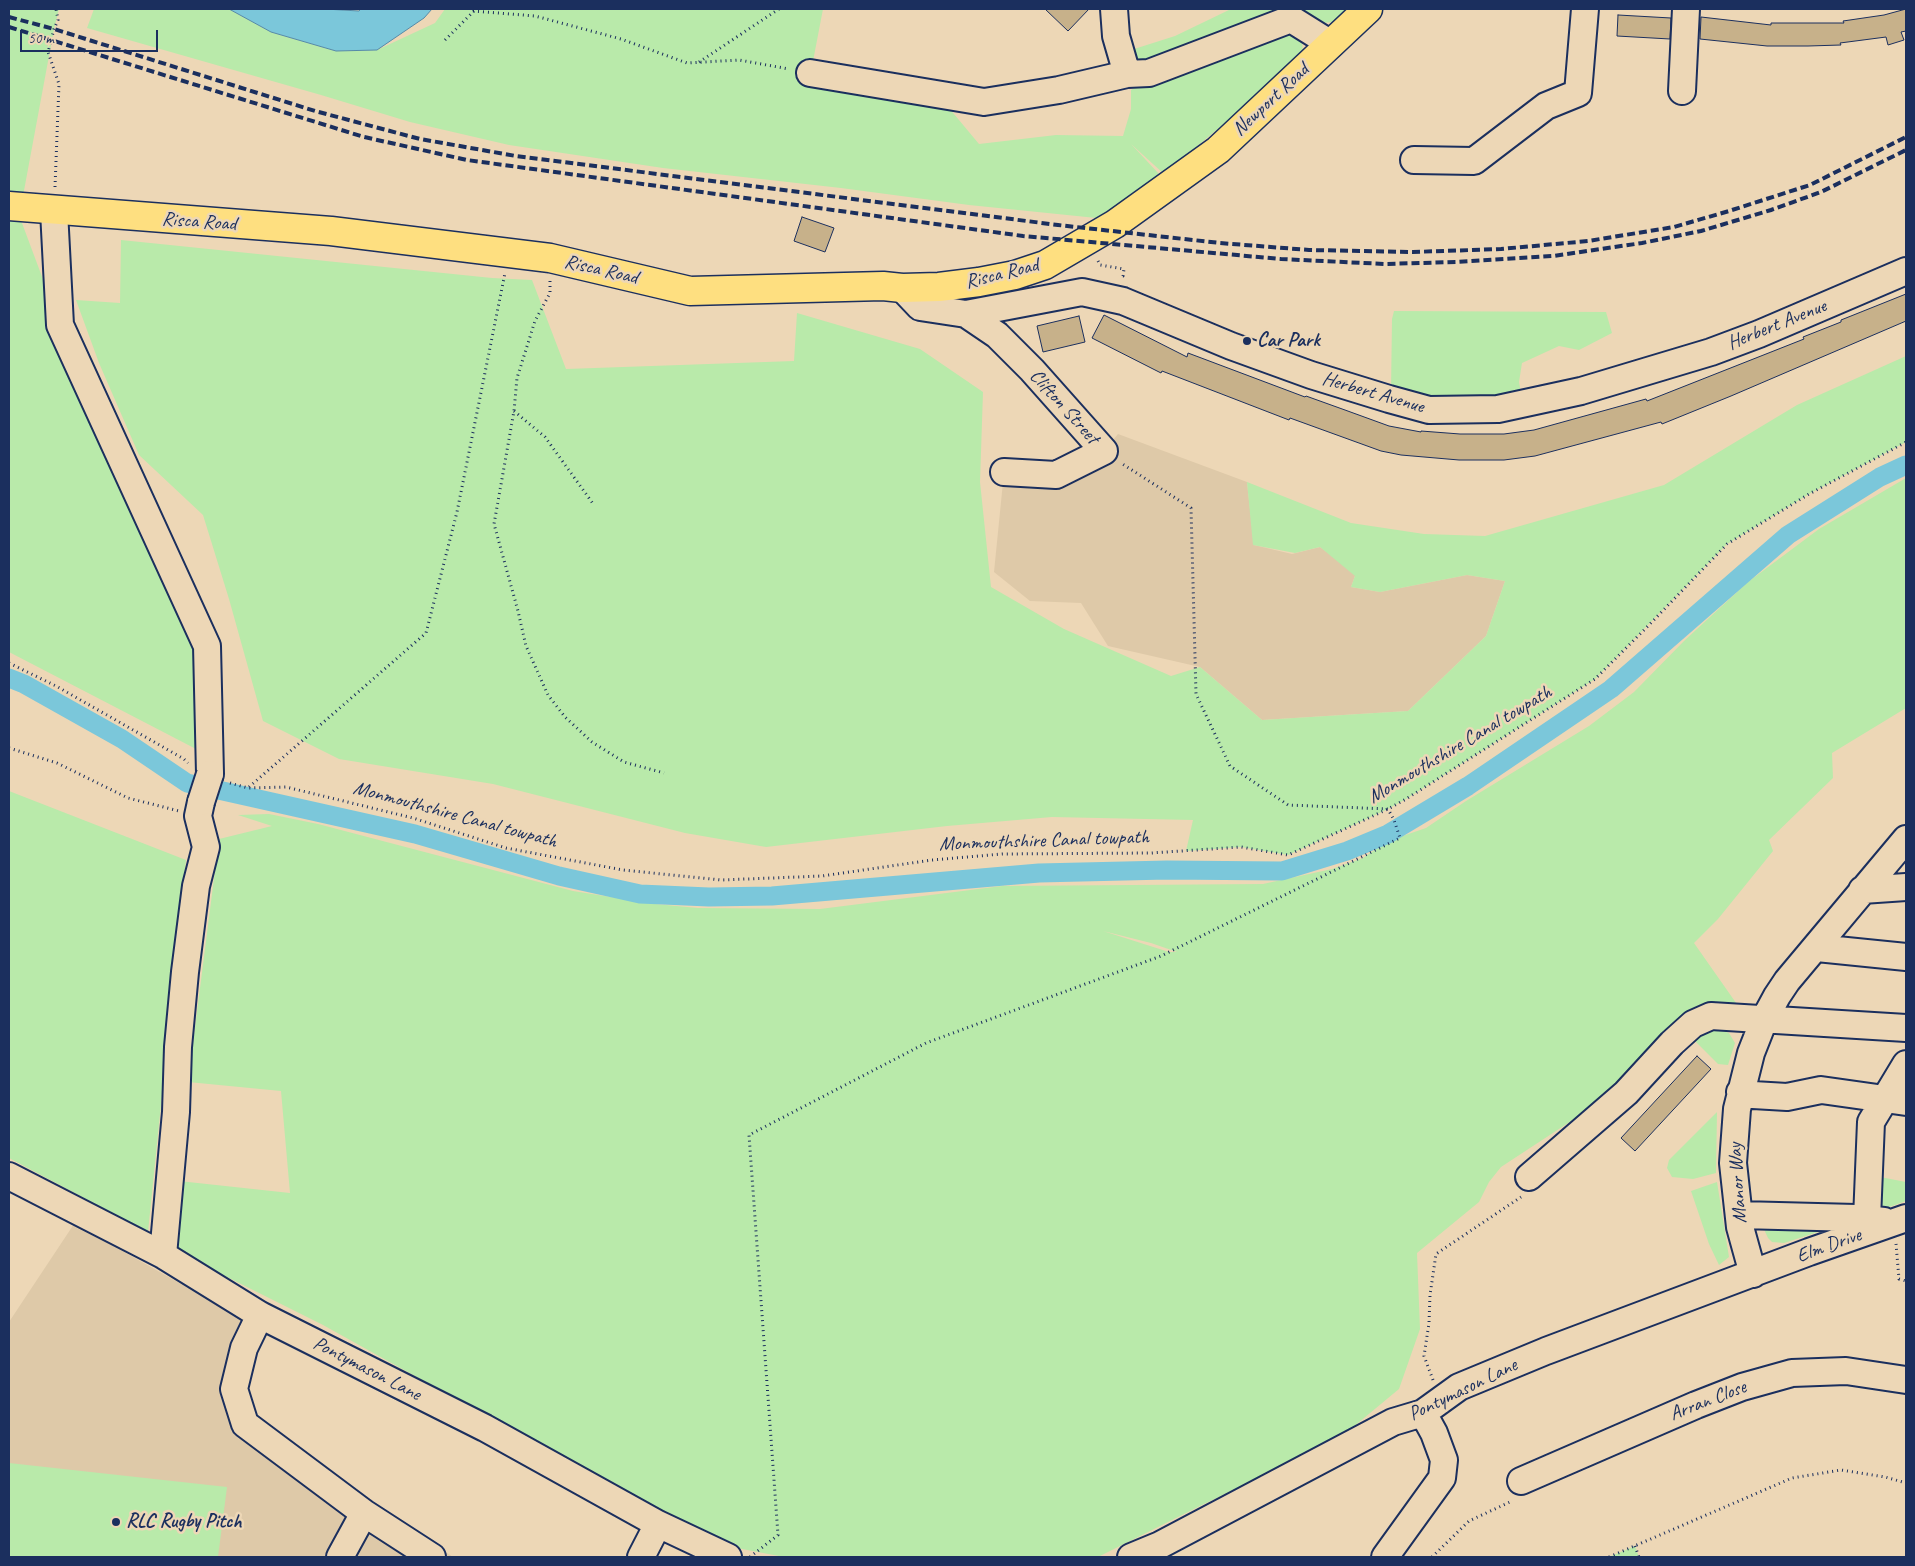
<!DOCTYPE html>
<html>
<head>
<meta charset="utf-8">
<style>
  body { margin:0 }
  #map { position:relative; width:1915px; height:1566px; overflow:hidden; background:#edd7b6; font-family:Caveat,sans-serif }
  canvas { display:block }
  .frame { position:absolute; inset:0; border:10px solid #1b2f5e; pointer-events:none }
  .scale { position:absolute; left:20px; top:30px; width:138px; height:22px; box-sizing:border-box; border:2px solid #1b2f5e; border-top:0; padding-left:6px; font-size:15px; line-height:18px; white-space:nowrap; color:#1b2f5e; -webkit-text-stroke:4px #edd7b6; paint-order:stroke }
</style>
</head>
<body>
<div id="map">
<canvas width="1915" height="1566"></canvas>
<div class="frame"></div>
<div class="scale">50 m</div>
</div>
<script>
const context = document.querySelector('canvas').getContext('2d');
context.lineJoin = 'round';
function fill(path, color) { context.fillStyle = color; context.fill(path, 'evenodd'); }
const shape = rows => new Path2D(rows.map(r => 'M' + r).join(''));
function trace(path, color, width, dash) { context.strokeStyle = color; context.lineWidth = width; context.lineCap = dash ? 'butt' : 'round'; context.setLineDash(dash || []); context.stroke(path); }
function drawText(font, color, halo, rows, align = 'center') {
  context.font = font + ' Caveat,sans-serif'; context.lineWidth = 5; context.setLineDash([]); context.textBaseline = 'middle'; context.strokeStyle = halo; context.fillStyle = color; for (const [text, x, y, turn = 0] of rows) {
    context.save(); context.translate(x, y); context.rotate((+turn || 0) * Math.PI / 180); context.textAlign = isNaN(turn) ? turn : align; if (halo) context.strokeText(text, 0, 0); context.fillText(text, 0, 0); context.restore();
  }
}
const built = shape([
  [1118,434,1247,482,1254,545,1292,554,1320,547,1356,573,1351,587,1380,592,1467,575,1505,581,1486,636,1408,711,1262,720,1200,667,1108,646,1081,603,1030,601,994,572,1004,472,1104,451],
  [74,1224,233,1313,264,1337,241,1361,243,1415,453,1557,9,1557,9,1322]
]);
const green = shape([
  [9,9,59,9,54,29,23,196,9,194],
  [94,9,229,9,271,32,336,51,377,50,435,23,445,9,823,9,809,82,949,108,979,144,1056,135,1123,136,1131,109,1131,90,1137,86,1292,31,1302,39,1303,54,1232,117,1164,174,1131,144,1160,175,1116,220,969,205,841,188,663,168,509,145,410,122,321,95,87,28],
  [1231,9,1287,9,1218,40,1136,63,1131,50,1175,36],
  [1296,9,1350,9,1334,22,1322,23,1312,15],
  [9,215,19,215,60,325,207,644,196,749,9,652],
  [121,240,492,278,532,280,566,369,794,361,797,313,920,349,983,392,980,482,991,587,1064,629,1171,676,1200,667,1262,720,1408,711,1486,636,1505,581,1467,575,1380,592,1351,587,1355,576,1320,547,1295,553,1253,545,1247,482,1351,523,1424,534,1485,536,1664,485,1797,405,1906,356,1906,442,1809,494,1727,544,1595,679,1406,799,1388,809,1288,855,1241,847,1186,851,1193,820,1052,817,947,826,766,847,685,833,493,784,339,759,263,721,229,599,203,515,139,455,99,363,76,300,120,303],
  [1394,311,1606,312,1612,333,1579,350,1559,346,1522,363,1519,382,1522,399,1464,404,1391,390,1392,319],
  [1906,478,1906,708,1832,753,1833,778,1769,840,1773,851,1718,919,1694,943,1741,1010,1716,1007,1623,1087,1501,1167,1489,1182,1479,1202,1417,1253,1420,1329,1399,1389,1352,1428,1304,1456,1202,1505,1098,1557,784,1557,737,1548,613,1486,323,1325,177,1252,179,1181,290,1193,281,1091,188,1082,219,839,272,826,238,815,269,814,318,824,573,891,655,904,698,908,820,909,1002,886,1263,884,1332,869,1363,858,1388,841,1426,828,1466,801,1589,726,1634,692,1684,641,1748,582,1819,529],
  [1103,931,1151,943,1177,952,1169,952],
  [9,791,186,860,148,1232,9,1158],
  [1719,1029,1729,1033,1735,1043,1728,1065,1718,1064,1695,1041,1699,1035,1707,1030],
  [1717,1112,1716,1173,1693,1179,1672,1177,1667,1168,1669,1160],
  [1875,1176,1906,1182,1906,1201,1870,1214],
  [1717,1182,1729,1257,1719,1265,1709,1244,1691,1191],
  [1852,1221,1784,1243,1772,1242,1768,1238,1761,1223],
  [9,1463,227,1487,218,1557,9,1557],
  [1635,1546,1639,1557,1609,1557]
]);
const water = shape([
  [229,9,325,9,359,11,361,9,432,9,424,18,377,50,336,51,271,32,229,9]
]);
const canal = shape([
  [9,678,24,684,122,739,187,783,415,834,559,876,640,894,709,897,772,896,1039,873,1167,870,1282,871,1347,851,1388,834,1468,786,1611,689,1788,535,1880,477,1906,465]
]);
const building = shape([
  [1045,9,1089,9,1068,31,1045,9],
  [1906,9,1906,31,1901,32,1904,40,1888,45,1886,37,1840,43,1841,45,1808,46,1767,46,1700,39,1701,17,1771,25,1771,23,1844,23,1843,21,1884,15,1906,9],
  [1618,15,1671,18,1670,39,1617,36,1618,15],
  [802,217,834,228,825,252,794,241,802,217],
  [1906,294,1906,321,1731,396,1662,424,1661,422,1535,456,1504,460,1459,460,1401,455,1381,451,1290,418,1289,420,1162,371,1161,373,1092,338,1104,315,1187,357,1188,353,1305,397,1306,396,1345,410,1389,426,1421,432,1421,431,1460,434,1504,434,1534,430,1646,399,1647,401,1804,339,1803,337,1841,322,1841,320,1906,294],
  [1079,316,1085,342,1043,352,1037,326,1079,316],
  [1697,1056,1711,1069,1635,1151,1621,1138,1697,1056]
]);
const path = shape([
  [473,11,535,16,621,39,687,63,739,60,789,69],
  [445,40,476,9],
  [699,62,779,9],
  [55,187,59,84,48,52,54,29,58,20,56,9],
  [1098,261,1100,265,1124,269,1123,276,1120,276],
  [550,281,550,293,535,321,517,378,514,411,494,524,518,611,526,646,548,695,565,717,592,742,624,762,664,773],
  [514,411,545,437,594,505],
  [9,663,56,686,184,759,188,763],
  [9,748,57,763,128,798,179,811],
  [230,783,248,788,286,787,413,818,506,848,623,870,721,880,822,876,932,860,1002,854,1151,853,1241,847,1288,855,1388,809,1406,799,1595,679,1649,625,1727,544,1809,494,1906,442],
  [249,787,426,633,457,512,505,273],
  [1896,1244,1899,1279,1906,1281],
  [1433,1380,1424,1356,1429,1323,1430,1295,1436,1254,1521,1197],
  [1635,1546,1639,1557],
  [750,1557,778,1535,749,1135,926,1043,1161,956,1400,838,1394,820,1388,809,1288,805,1230,766,1196,694,1191,508,1121,463],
  [1432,1557,1469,1521,1512,1501],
  [1609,1557,1792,1478,1841,1470,1885,1477,1906,1483]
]);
const minor = shape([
  [1114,9,1116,36,1127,74],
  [810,73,984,102,1059,90,1127,74,1149,73,1291,19,1331,44],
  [1682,91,1686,9],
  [1414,160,1474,161,1546,106,1578,93,1585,9],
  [54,211,60,325,207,646,210,774],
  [902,288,920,307,966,314,1082,292,1123,301,1231,346,1311,375,1389,399,1429,410,1498,409,1581,391,1711,352,1759,334,1906,271],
  [966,314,997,335,1032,370,1104,451,1056,475,1004,472],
  [1862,890,1906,887],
  [1817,948,1906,957],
  [1740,1092,1753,1095,1787,1097,1821,1090,1906,1102],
  [9,1176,163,1255,260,1315,485,1428,658,1524,728,1557],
  [1529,1177,1626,1093,1672,1043,1693,1024,1711,1016,1906,1028],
  [1740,1215,1856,1218,1884,1221],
  [1867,1219,1871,1122,1906,1064],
  [163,1255,176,1112,178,1047,185,972,196,886,206,847,198,816,201,802],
  [1753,1274,1740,1227,1733,1163,1737,1109,1751,1053,1764,1020,1777,996,1787,981,1906,839],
  [260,1315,244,1348,234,1389,245,1424,364,1513,432,1557],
  [1521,1481,1696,1405,1742,1387,1792,1373,1846,1371,1906,1380],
  [340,1557,364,1513],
  [641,1557,658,1524],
  [1131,1557,1160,1545,1393,1422,1423,1413,1459,1387,1546,1351,1809,1252,1906,1218],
  [1385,1557,1442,1478,1444,1460,1434,1433,1423,1413]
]);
const major = shape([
  [9,206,331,231,550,258,690,291,883,286,902,288,939,287,979,282,1015,275,1045,265,1115,224,1218,150,1368,9]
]);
const rail = shape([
  [9,17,54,29,315,111,420,139,516,156,1058,225,1220,243,1309,250,1413,252,1501,249,1588,241,1674,227,1729,211,1810,185,1906,137],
  [9,27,364,137,467,160,1023,236,1281,259,1385,264,1456,262,1553,256,1642,243,1701,231,1771,210,1821,192,1906,150]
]);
const minorBridge = shape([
  [201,802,210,774]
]);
const markers = [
  [1247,341,5,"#1b2f5e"],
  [116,1522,5,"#1b2f5e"]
];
const streetNames = [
  ["Newport Road",1271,100,-43],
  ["Risca Road",199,222,4],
  ["Risca Road",601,270,13],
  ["Risca Road",1002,274,-14],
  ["Herbert Avenue",1777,325,-22],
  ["Herbert Avenue",1373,393,16],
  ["Clifton Street",1064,407,48],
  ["Monmouthshire Canal towpath",1460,745,-31],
  ["Monmouthshire Canal towpath",455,815,15],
  ["Monmouthshire Canal towpath",1044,841,-2],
  ["Manor Way",1738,1183,-94],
  ["Elm Drive",1829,1246,-20],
  ["Pontymason Lane",367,1369,27],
  ["Pontymason Lane",1463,1390,-26],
  ["Arran Close",1708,1401,-21]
];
const poiNames = [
  ["Car Park",1257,341],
  ["RLC Rugby Pitch",126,1522]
];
fill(built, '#dec9a8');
fill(green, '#b9eaaa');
fill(water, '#7bc7da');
trace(water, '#558aa8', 1);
trace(canal, '#7bc7da', 19);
fill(building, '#c7b18a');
trace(building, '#1b2f5e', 1);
trace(minor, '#1b2f5e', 30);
trace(major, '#1b2f5e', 31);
trace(path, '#1b2f5e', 3, [1, 4]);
trace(minor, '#edd7b6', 26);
trace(major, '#fedf80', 28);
trace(rail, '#1b2f5e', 4, [8, 4]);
trace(minorBridge, '#1b2f5e', 30, []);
trace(minorBridge, '#edd7b6', 26);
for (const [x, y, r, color] of markers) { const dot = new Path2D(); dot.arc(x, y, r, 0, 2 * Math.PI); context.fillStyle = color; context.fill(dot); trace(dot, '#edd7b6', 2); }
drawText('20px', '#1b2f5e', '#edd7b6', streetNames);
drawText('bold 20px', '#1b2f5e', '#edd7b6', poiNames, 'left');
</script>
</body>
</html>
